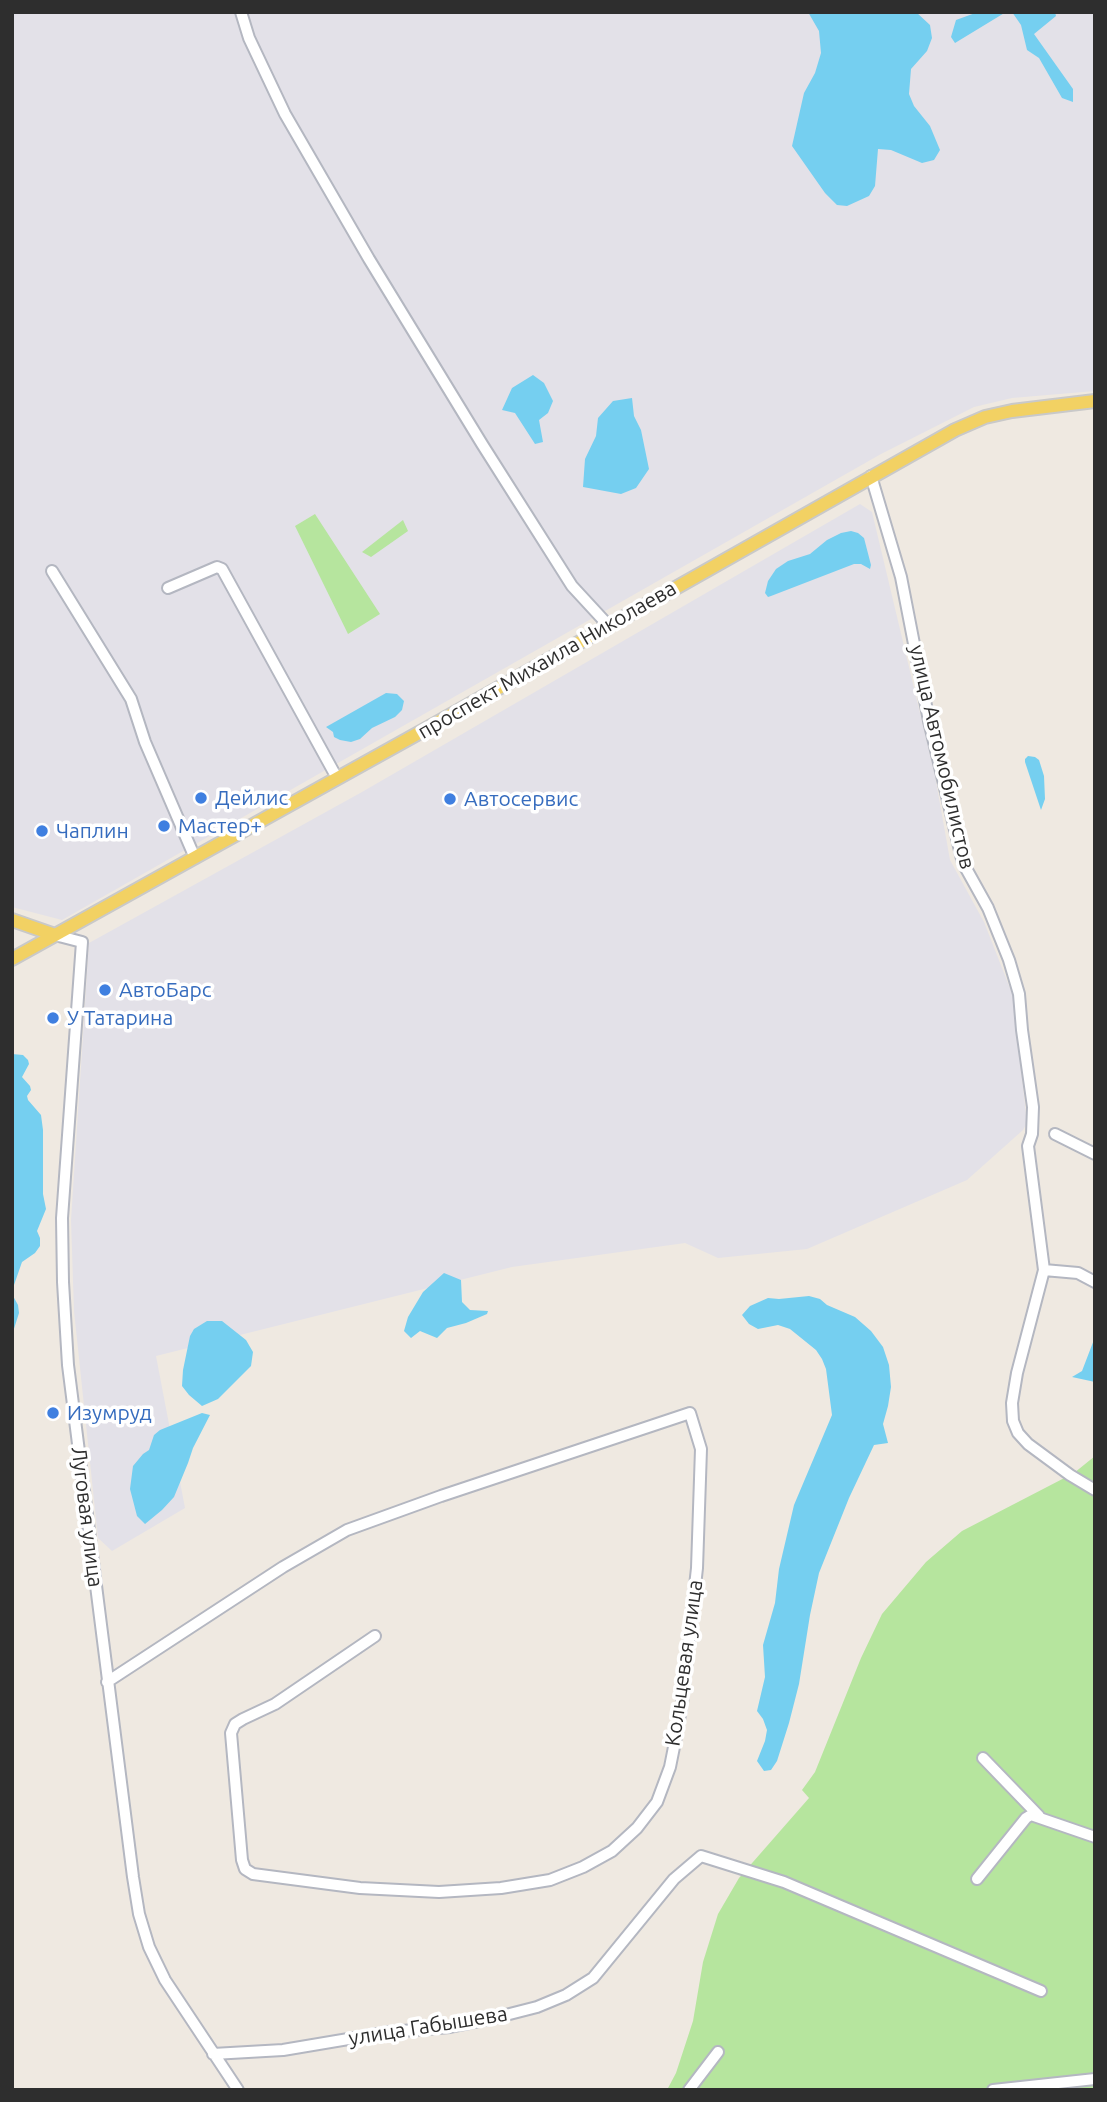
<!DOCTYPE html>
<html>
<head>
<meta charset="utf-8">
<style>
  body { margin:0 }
  #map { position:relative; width:1107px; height:2102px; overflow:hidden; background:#efe9e1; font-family:Ubuntu,sans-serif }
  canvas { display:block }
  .frame { position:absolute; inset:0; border:14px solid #2e2e2e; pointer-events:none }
</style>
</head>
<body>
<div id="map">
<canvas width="1107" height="2102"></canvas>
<div class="frame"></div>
</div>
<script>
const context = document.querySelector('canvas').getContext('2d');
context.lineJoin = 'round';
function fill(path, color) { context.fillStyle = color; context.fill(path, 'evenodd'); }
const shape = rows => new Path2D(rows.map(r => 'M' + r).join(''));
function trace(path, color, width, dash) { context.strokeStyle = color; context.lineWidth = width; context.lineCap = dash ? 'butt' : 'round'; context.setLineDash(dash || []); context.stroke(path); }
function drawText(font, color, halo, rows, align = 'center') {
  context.font = font + ' Ubuntu,sans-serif'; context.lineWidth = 7; context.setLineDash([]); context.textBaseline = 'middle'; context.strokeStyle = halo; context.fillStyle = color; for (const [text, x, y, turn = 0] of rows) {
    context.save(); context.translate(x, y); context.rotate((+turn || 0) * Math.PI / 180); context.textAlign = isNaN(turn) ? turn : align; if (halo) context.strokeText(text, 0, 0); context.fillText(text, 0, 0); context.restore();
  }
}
const industrial = shape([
  [12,12,1095,12,1095,391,1012,398,974,407,881,454,62,920,12,907],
  [860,504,872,512,935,776,950,860,984,922,1013,996,1027,1123,1023,1130,967,1180,807,1249,718,1258,685,1243,512,1267,156,1356,185,1508,112,1551,98,1538,74,1311,71,1220,89,943,362,792]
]);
const green = shape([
  [315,514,380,614,348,634,295,526],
  [403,520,408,531,371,557,362,552],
  [1095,1456,1095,2090,667,2090,676,2073,693,2021,703,1962,718,1914,739,1878,809,1798,802,1790,815,1772,861,1658,882,1614,926,1562,962,1531,1074,1473]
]);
const water = shape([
  [808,12,916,12,930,25,932,38,927,51,911,69,909,94,914,106,930,126,940,150,934,160,922,163,891,150,878,149,875,186,869,196,847,206,837,205,825,193,792,146,804,93,815,73,821,53,819,31],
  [978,12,1006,12,955,43,951,37,956,20],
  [1012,12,1055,12,1056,16,1034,34,1073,89,1073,102,1062,98,1039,58,1027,50,1021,25],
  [533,375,544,383,553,401,548,413,539,420,543,442,535,444,515,413,502,410,512,388],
  [632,398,634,416,641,430,649,469,636,488,621,494,583,487,585,459,596,436,598,418,613,401],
  [851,531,858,533,864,538,871,565,870,569,861,564,854,564,771,596,768,597,765,593,768,581,776,569,788,561,810,554,827,540,841,533],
  [386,693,397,694,404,701,402,710,395,717,372,728,360,739,351,742,340,740,334,737,333,732,326,727],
  [1028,756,1035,757,1039,760,1044,776,1045,799,1041,810,1025,762,1025,759],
  [12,1054,23,1055,28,1060,29,1064,22,1077,30,1086,31,1090,27,1096,28,1100,41,1115,43,1130,43,1194,46,1209,37,1231,40,1238,40,1246,35,1253,22,1262,14,1285,13,1296,18,1305,19,1313,12,1335],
  [444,1273,461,1280,462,1302,470,1310,488,1311,487,1314,466,1323,447,1328,437,1338,420,1331,411,1338,404,1331,408,1317,423,1292],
  [809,1296,820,1299,827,1305,855,1317,871,1331,883,1347,889,1365,891,1387,888,1406,883,1424,888,1443,874,1445,849,1498,819,1573,810,1615,799,1684,789,1723,777,1761,771,1770,764,1771,757,1761,765,1741,767,1730,763,1719,757,1711,765,1677,763,1645,775,1603,779,1569,794,1505,832,1415,826,1369,822,1359,816,1350,790,1329,778,1325,758,1329,749,1324,742,1315,750,1306,768,1298,779,1299],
  [207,1321,222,1321,246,1340,253,1352,251,1366,218,1399,202,1406,189,1395,182,1386,183,1370,190,1336,194,1329],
  [1095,1337,1095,1382,1072,1377,1082,1371],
  [202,1413,210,1415,193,1448,188,1463,174,1497,162,1510,145,1524,137,1516,130,1489,133,1466,143,1454,149,1450,154,1435,160,1430]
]);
const minor = shape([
  [241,12,249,38,285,114,369,259,482,444,572,586,608,625],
  [871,476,901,577,929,721,963,863,988,908,1009,960,1019,994,1022,1030,1033,1107,1032,1134,1028,1146,1044,1270,1017,1373,1012,1403,1013,1421,1018,1433,1028,1444,1070,1475,1095,1490],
  [52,571,131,699,145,742,195,858],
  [168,588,217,567,222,569,337,778],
  [55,935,82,942,62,1218,63,1282,68,1365,133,1877,139,1914,149,1947,165,1980,238,2090],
  [1055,1134,1095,1154],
  [1044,1270,1078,1273,1095,1282],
  [107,1682,283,1567,347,1530,441,1496,690,1413,701,1449,697,1568,682,1703,675,1742,670,1767,657,1802,637,1828,612,1851,583,1867,550,1880,501,1888,439,1892,360,1888,253,1874,245,1869,242,1860,231,1733,235,1724,243,1719,275,1704,375,1636],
  [983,1758,1039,1816],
  [977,1879,1026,1818,1031,1815,1095,1837],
  [213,2054,283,2050,390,2032,450,2027,490,2019,537,2007,566,1995,593,1978,674,1879,701,1856,784,1882,1041,1991],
  [689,2090,718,2052],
  [993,2090,1095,2079]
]);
const major = shape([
  [12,920,55,935],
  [12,959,435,724,955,430,985,417,1012,411,1095,401]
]);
const markers = [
  [201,798,7,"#3f7fe0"],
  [450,799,7,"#3f7fe0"],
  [164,826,7,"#3f7fe0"],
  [42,831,7,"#3f7fe0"],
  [105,990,7,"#3f7fe0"],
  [53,1018,7,"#3f7fe0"],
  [53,1413,7,"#3f7fe0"]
];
const streetNames = [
  ["проспект Михаила Николаева",547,660,-30],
  ["улица Автомобилистов",942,757,77],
  ["Луговая улица",87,1517,83],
  ["Кольцевая улица",684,1663,-82],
  ["улица Габышева",428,2026,-9]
];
const shopNames = [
  ["Дейлис",215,798],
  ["Автосервис",464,799],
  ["Мастер+",178,826],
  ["Чаплин",56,831],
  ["АвтоБарс",119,990],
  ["У Татарина",67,1018],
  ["Изумруд",67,1413]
];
fill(industrial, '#e3e1e8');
fill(green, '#b6e59e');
fill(water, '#75cff0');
trace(minor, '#b4b7c1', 14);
trace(major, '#c9c9c9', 16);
trace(minor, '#fff', 10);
trace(major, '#f2d163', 12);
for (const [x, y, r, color] of markers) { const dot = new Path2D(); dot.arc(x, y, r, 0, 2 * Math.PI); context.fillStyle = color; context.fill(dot); trace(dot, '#fff', 2.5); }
drawText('21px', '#2e2e2e', '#fff', streetNames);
drawText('21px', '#366cbe', '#fff', shopNames, 'left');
</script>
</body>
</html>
